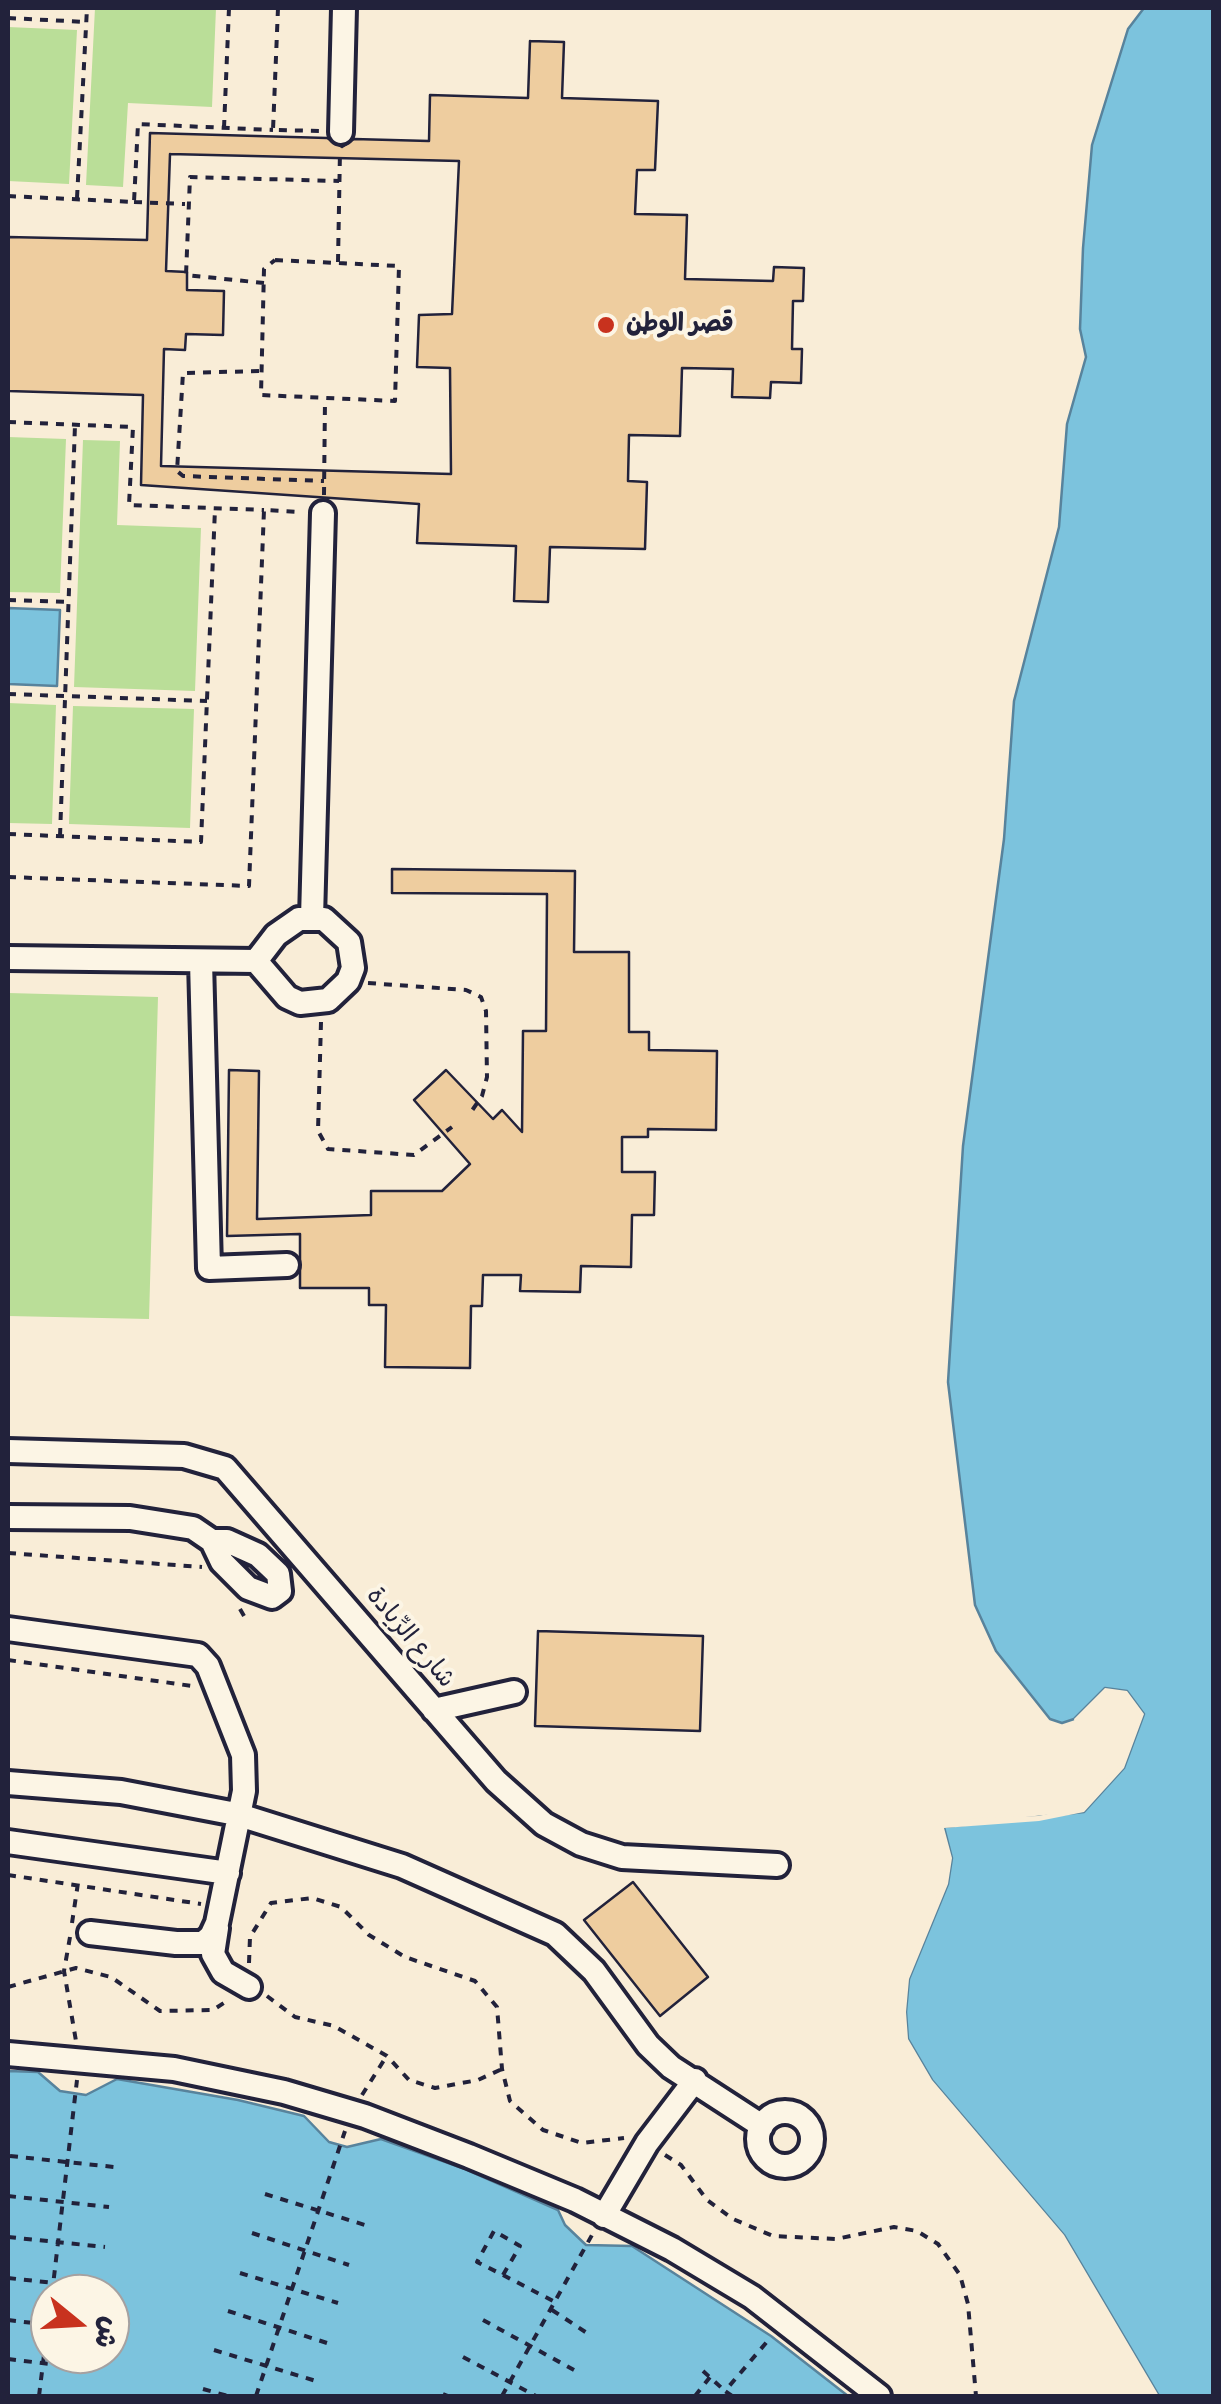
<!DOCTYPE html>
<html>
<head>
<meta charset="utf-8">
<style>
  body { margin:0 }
  #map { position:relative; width:1221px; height:2404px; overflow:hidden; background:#f9edd7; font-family:Pangolin,"Playpen Sans Arabic",sans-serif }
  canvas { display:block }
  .frame { position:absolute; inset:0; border:10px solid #22223b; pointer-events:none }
  .north { position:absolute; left:30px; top:2274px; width:100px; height:100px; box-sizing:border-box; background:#fcf5e5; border:2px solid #a5a1a1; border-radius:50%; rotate:108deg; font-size:28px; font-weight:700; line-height:40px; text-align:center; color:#22223b }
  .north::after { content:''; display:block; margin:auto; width:35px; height:45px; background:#c8321e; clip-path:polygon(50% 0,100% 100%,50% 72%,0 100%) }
</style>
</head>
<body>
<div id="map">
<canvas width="1221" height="2404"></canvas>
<div class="frame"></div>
<div class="north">ش</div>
</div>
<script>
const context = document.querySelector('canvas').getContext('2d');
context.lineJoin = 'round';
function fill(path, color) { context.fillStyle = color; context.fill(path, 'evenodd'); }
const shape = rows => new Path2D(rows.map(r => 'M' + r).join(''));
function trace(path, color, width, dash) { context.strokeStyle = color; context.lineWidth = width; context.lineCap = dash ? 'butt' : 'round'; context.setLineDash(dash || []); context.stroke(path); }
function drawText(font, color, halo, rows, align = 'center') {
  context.font = font + ' Pangolin,"Playpen Sans Arabic",sans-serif'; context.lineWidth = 8; context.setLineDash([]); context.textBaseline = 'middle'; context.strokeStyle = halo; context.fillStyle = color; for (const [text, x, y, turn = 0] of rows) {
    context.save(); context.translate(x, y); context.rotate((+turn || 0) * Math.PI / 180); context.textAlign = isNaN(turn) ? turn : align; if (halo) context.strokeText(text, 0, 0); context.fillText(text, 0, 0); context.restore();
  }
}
const green = shape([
  [95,8,216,8,212,107,128,103,123,187,86,185],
  [8,27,77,30,69,184,8,181],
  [8,437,66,439,60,593,8,592],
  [83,440,120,441,117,525,201,528,195,691,74,687],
  [8,703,56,705,52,824,8,823],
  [73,706,194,709,190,828,69,824],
  [8,993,158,997,149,1319,8,1316]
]);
const water = shape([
  [1144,8,1213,8,1213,2396,1159,2396,1064,2235,932,2080,908,2039,906,2012,909,1979,948,1884,952,1858,944,1827,1084,1812,1124,1768,1144,1714,1127,1691,1105,1688,1074,1719,1062,1723,1050,1719,996,1651,975,1605,948,1382,963,1146,1004,839,1014,701,1059,527,1067,424,1086,357,1080,329,1083,248,1092,145,1128,29,1144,8],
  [8,608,60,610,57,686,8,684,8,608],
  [8,2071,38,2072,60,2091,86,2095,117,2079,238,2100,304,2116,329,2142,347,2147,381,2139,465,2169,558,2210,565,2225,586,2245,632,2246,771,2336,848,2396,8,2396,8,2071],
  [50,2294,110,2294,110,2354,50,2354,50,2294]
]);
const pier = shape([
  [1105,1688,1127,1691,1144,1714,1124,1768,1084,1812,1039,1821,944,1828,952,1858,948,1884,909,1979,906,2012,908,2039,932,2080,1064,2235,1159,2396,1153,2396,1060,2237,928,2083,904,2041,901,2013,904,1977,943,1883,947,1859,940,1825,976,1818,1038,1816,1082,1807,1119,1765,1138,1714,1125,1696,1107,1694,1075,1724,1074,1719]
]);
const building = shape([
  [530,41,564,42,562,98,658,101,655,170,637,170,635,214,687,215,685,279,773,281,774,267,804,268,803,301,793,301,792,349,802,349,801,383,771,382,770,398,732,397,733,369,682,368,680,436,629,435,628,481,647,482,645,549,550,547,548,602,514,601,516,546,417,543,419,504,141,485,143,395,8,391,8,237,147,240,150,133,327,138,342,147,354,139,429,141,430,95,528,98,530,41],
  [170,154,459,161,452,314,419,315,417,367,450,368,451,474,161,466,164,349,185,350,186,334,223,335,224,291,187,290,187,272,166,271,170,154],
  [392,869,575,871,574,952,629,952,629,1032,649,1032,649,1050,717,1051,716,1130,648,1129,648,1137,622,1137,622,1172,655,1172,654,1215,632,1215,631,1267,581,1266,580,1292,520,1291,521,1275,483,1275,482,1306,471,1306,470,1368,385,1367,386,1305,369,1305,369,1288,300,1288,300,1234,227,1236,229,1070,259,1071,257,1219,371,1215,371,1191,442,1191,470,1164,414,1100,446,1070,493,1119,502,1110,522,1132,523,1031,546,1031,547,894,392,893,392,869],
  [538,1631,703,1636,700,1731,535,1726,538,1631],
  [633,1882,708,1977,660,2016,584,1920,633,1882]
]);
const path = shape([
  [278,8,273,130,321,131],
  [8,18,86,22],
  [224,128,229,8],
  [8,196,134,202,138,124,273,130],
  [77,198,87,8],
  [134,202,185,204],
  [275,260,399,266,395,401,261,395,264,269,275,260],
  [338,262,340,151],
  [264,283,186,275,190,177,339,181],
  [259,371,183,373,177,471,183,476,324,481],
  [8,422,133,427,129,505,264,510],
  [324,495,325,400],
  [8,600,68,602],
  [8,694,207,701],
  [8,834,201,842,215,509],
  [60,836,75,425],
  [8,877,249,886,264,510,301,512],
  [368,983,466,990,481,997,486,1011,487,1077,482,1096,471,1112],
  [321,1022,318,1131,328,1149,414,1155,452,1127],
  [8,1553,202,1567],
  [240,1609,247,1621],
  [8,1660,192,1686],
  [8,1875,201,1904],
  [72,1923,78,1883],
  [70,1937,64,1971,76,2041],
  [249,1963,250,1937,271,1903,312,1898,341,1907,369,1935,405,1957,475,1981,497,2007,502,2069,510,2101,543,2130,582,2143,624,2138],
  [8,1987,76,1968,111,1977,160,2011,213,2010,230,1999],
  [267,1996,295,2017,334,2026,387,2056,409,2080,435,2088,478,2080,502,2069],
  [362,2095,386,2057],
  [665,2155,681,2165,707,2200,733,2219,773,2236,836,2239,894,2227,917,2231,938,2244,960,2275,968,2304,976,2396],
  [10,2156,114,2167],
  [265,2194,365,2225],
  [8,2196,109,2207],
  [252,2233,349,2265],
  [8,2237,105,2247],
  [240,2273,338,2303],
  [503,2275,520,2246,494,2231,477,2262,503,2275,555,2302],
  [8,2278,100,2288],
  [52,2294,77,2080],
  [552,2310,590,2335],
  [228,2311,327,2343],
  [8,2320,50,2325],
  [483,2320,574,2370],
  [214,2350,316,2381],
  [463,2357,536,2396],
  [8,2359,91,2369],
  [703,2371,725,2391],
  [203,2389,228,2396],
  [443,2394,448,2396],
  [39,2396,50,2306],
  [256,2396,345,2131],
  [502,2396,592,2235],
  [695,2396,710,2377],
  [732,2396,725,2391,771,2337]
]);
const minor = shape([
  [341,132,344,8],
  [312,918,323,513],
  [299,919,324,919,349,942,353,968,348,981,328,1000,300,1003,287,997,256,961,276,935,299,919],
  [8,958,256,961],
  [201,961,209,1268,287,1265],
  [8,1451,184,1456,225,1468,496,1781,544,1824,581,1844,622,1857,777,1865],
  [8,1517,130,1518,193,1528,212,1541,222,1562,248,1588,272,1597,280,1591,278,1574,258,1555,227,1541,212,1541],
  [8,1629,198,1655,208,1666,243,1755,244,1791,217,1923,211,1936,203,1943,176,1943,90,1933],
  [434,1710,514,1692],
  [8,1783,121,1792,236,1814,402,1866,555,1934,594,1971,648,2045,671,2067,762,2126],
  [8,1842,228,1873],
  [217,1928,213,1954,223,1972,249,1987],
  [8,2054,174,2069,284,2092,365,2116,469,2156,575,2200,672,2249,752,2297,879,2396],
  '758 2139a27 27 0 1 1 54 0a27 27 0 1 1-54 0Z',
  [604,2216,647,2143,695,2080]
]);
const markers = [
  [606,325,10,"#c8321e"]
];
const poiNames = [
  ["قصر الوطن",626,325]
];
const streetNames = [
  ["شارع الرِّيادة",410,1638,50]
];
fill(green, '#bade98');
fill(water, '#7cc3dd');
trace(water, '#58839c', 2.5);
fill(pier, '#f9edd7');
fill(building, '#eecd9f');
trace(building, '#22223b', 2.5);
trace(minor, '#22223b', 30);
trace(path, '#22223b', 4, [8, 8]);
trace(minor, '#fcf5e5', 22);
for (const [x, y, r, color] of markers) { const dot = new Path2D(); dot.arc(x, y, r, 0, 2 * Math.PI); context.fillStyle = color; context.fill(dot); trace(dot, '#fcf5e5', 4); }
drawText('bold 25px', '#22223b', '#fcf5e5', poiNames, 'left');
drawText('25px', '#22223b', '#fcf5e5', streetNames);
</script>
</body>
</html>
